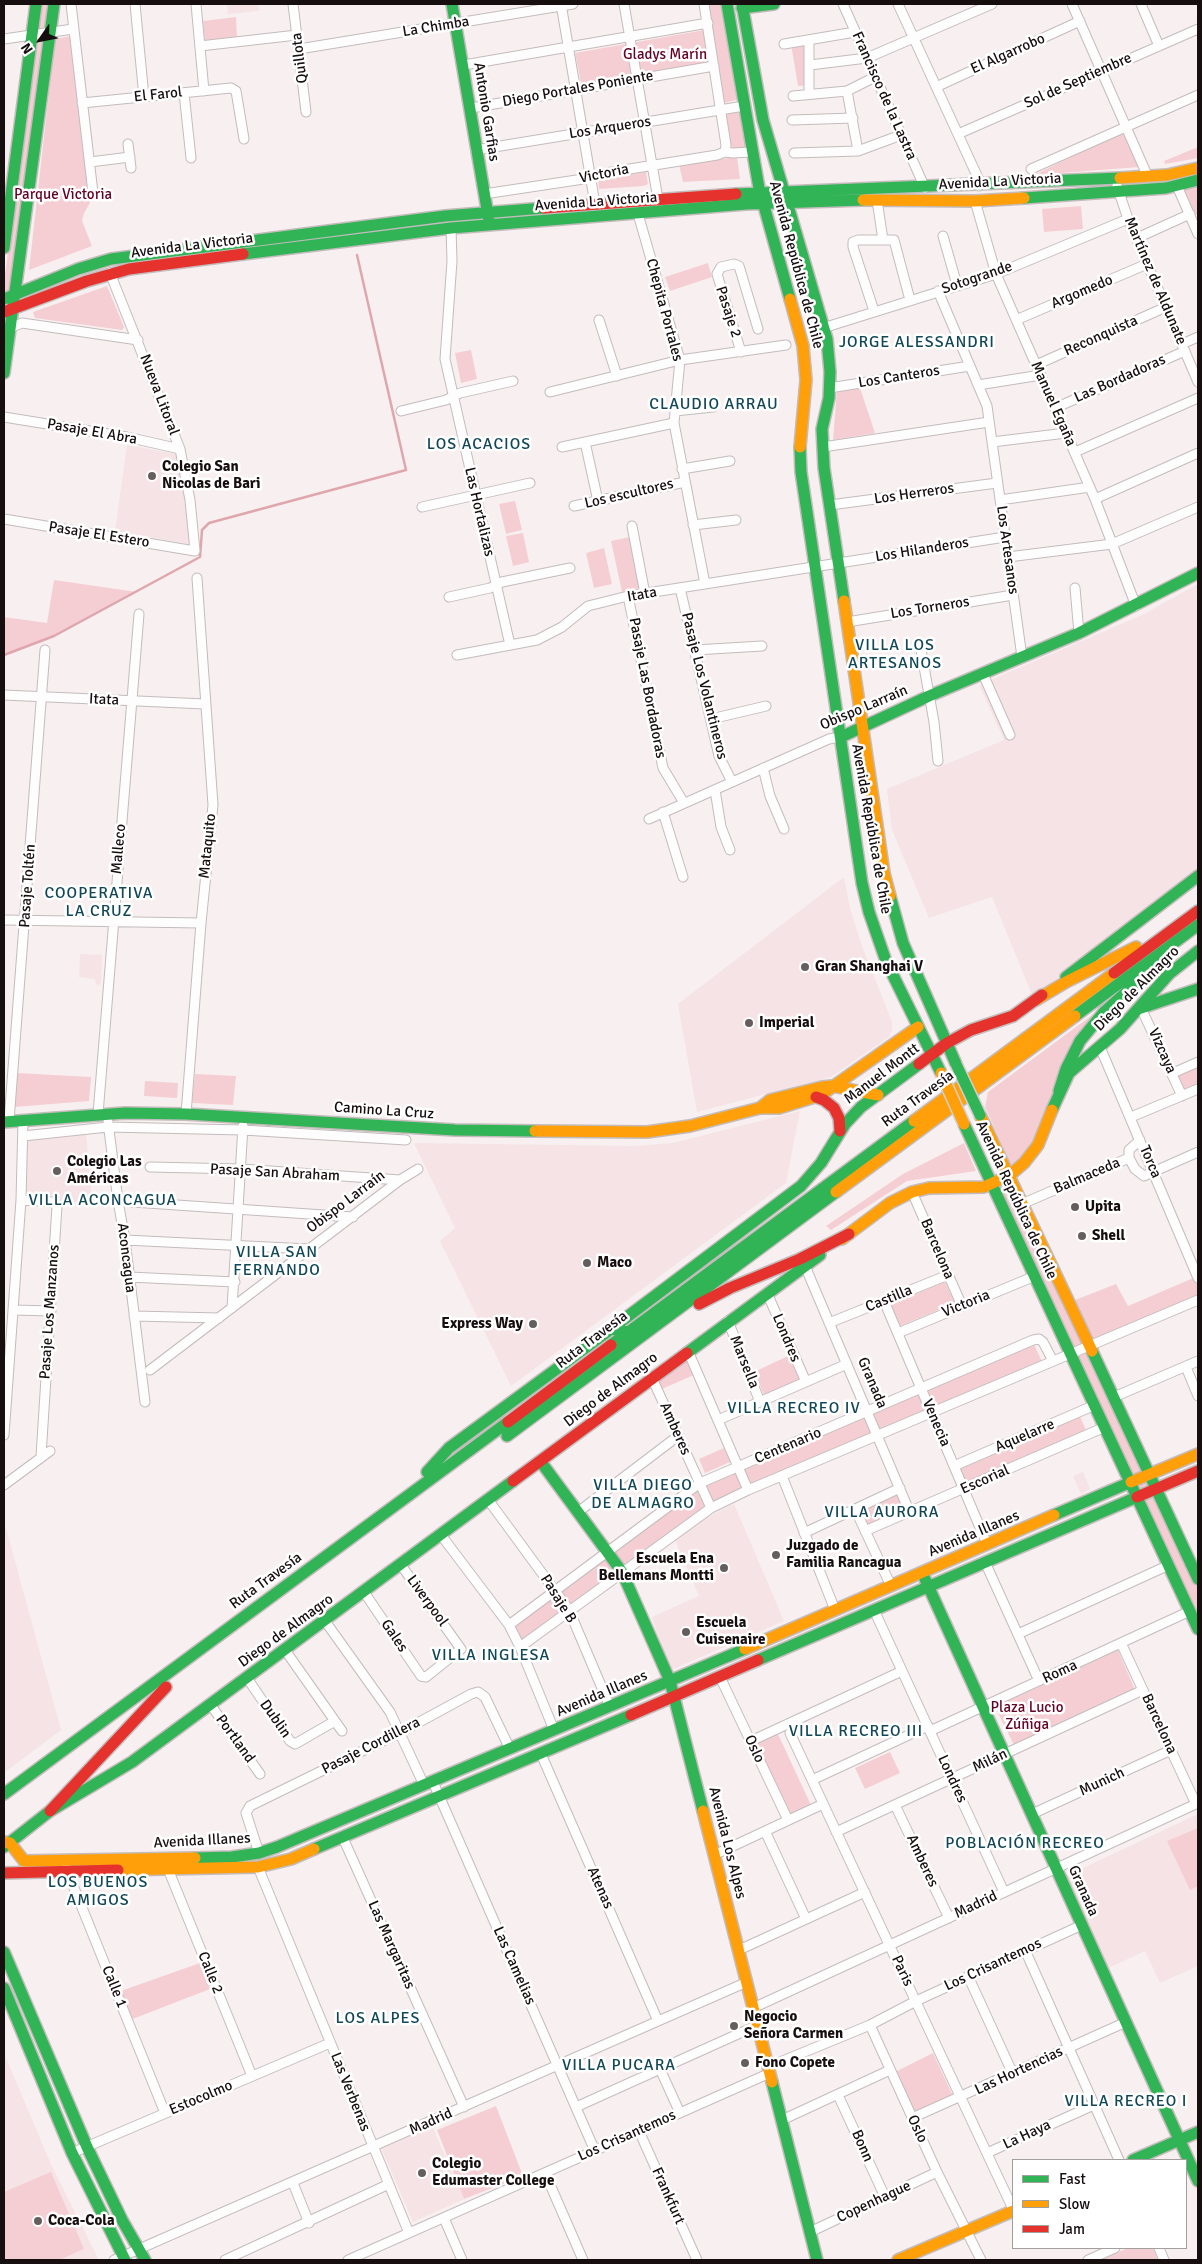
<!DOCTYPE html>
<html>
<head>
<meta charset="utf-8">
<style>
  body { margin:0 }
  #map { position:relative; width:1202px; height:2264px; overflow:hidden; background:#f8f0f0; font-family:Signika,sans-serif }
  canvas { display:block }
  .frame { position:absolute; inset:0; border:5px solid #170e10; pointer-events:none }
  .legend { position:absolute; left:1012px; top:2159px; width:175px; height:90px; box-sizing:border-box; background:#fff; border:1px solid #a29f9f; margin:0; padding:6px 9px; list-style:none; font-size:15px; color:#170e10 }
  .legend li { display:flex; align-items:center; gap:10px; height:25px }
  .legend b { width:25px; border:1px solid #a29f9f }
  .north { position:absolute; left:15px; top:15px; width:50px; height:50px; -webkit-text-stroke:4px #fff; paint-order:stroke; rotate:237deg; font-size:14px; font-weight:700; line-height:20px; text-align:center; color:#170e10 }
  .north::after { content:''; display:block; margin:auto; width:18px; height:22px; background:#170e10; clip-path:polygon(50% 0,100% 100%,50% 72%,0 100%) }
</style>
</head>
<body>
<div id="map">
<canvas width="1202" height="2264"></canvas>
<div class="frame"></div>
<ul class="legend">
<li><b style="height:6px;background:#30b455"></b>Fast</li>
<li><b style="height:6px;background:#ff9f0a"></b>Slow</li>
<li><b style="height:6px;background:#e5322d"></b>Jam</li>
</ul>
<div class="north">N</div>
</div>
<script>
const context = document.querySelector('canvas').getContext('2d');
context.lineJoin = 'round';
function fill(path, color) { context.fillStyle = color; context.fill(path, 'evenodd'); }
const shape = rows => new Path2D(rows.map(r => 'M' + r).join(''));
function trace(path, color, width, dash) { context.strokeStyle = color; context.lineWidth = width; context.lineCap = dash ? 'butt' : 'round'; context.setLineDash(dash || []); context.stroke(path); }
function drawText(font, color, halo, rows, align = 'center') {
  context.font = font + ' Signika,sans-serif'; context.lineWidth = 5; context.setLineDash([]); context.textBaseline = 'middle'; context.strokeStyle = halo; context.fillStyle = color; for (const [text, x, y, turn = 0] of rows) {
    context.save(); context.translate(x, y); context.rotate((+turn || 0) * Math.PI / 180); context.textAlign = isNaN(turn) ? turn : align; if (halo) context.strokeText(text, 0, 0); context.fillText(text, 0, 0); context.restore();
  }
}
const built = shape([
  [227,4,258,4,259,11,228,14],
  [127,445,176,454,187,499,189,544,115,531],
  [1198,584,1198,872,1033,997,992,897,929,918,892,830,887,789,1004,740,979,685,1142,615],
  [844,877,850,908,862,946,892,1022,892,1030,889,1037,831,1077,697,1112,678,1004],
  [80,954,102,955,101,985,96,984,95,979,79,977],
  [800,1111,786,1183,511,1386,440,1241,455,1228,414,1143,634,1146,673,1143],
  [86,1134,92,1203,24,1200,26,1141],
  [1083,1472,1090,1489,1081,1494,1073,1476],
  [734,1504,784,1621,669,1671,652,1617,699,1596,675,1540,702,1520],
  [4,1528,6,1528,61,1730,4,1773],
  [1198,1814,1198,1966,1160,1983,1145,1951,1106,1969,1066,1876],
  [4,2053,50,2162,99,2260,4,2260],
  [432,2126,464,2199,413,2222,381,2148]
]);
const green = shape([
  [41,4,49,4,4,350,4,282],
  [708,4,723,4,740,99,724,103],
  [236,17,237,38,205,41,203,21],
  [710,29,714,65,582,88,575,53],
  [71,36,90,203,84,213,82,221,92,246,29,270,55,39],
  [811,41,811,85,798,86,791,44],
  [741,111,747,148,732,150,726,113],
  [1124,131,1140,167,1034,175],
  [1198,147,1198,158,1165,164,1164,161],
  [737,157,740,179,683,182,679,164],
  [646,172,648,184,643,186,599,189,598,180],
  [1198,186,1198,214,1193,216,1182,191],
  [1081,206,1083,229,1044,232,1042,209],
  [708,263,712,277,670,291,665,277],
  [107,286,124,327,122,330,35,318,33,312],
  [471,350,477,379,461,383,455,353],
  [860,388,875,433,833,440,837,390],
  [515,501,522,530,506,534,499,504],
  [523,533,529,562,513,566,506,536],
  [630,537,641,588,622,592,611,541],
  [604,548,612,584,594,588,586,553],
  [54,580,137,592,54,636,4,655,4,617,47,623],
  [1103,1007,1037,1138,1013,1170,985,1107,988,1092],
  [1198,1065,1198,1087,1184,1093,1176,1074],
  [17,1073,91,1077,89,1101,14,1107],
  [195,1074,236,1076,233,1105,192,1103],
  [145,1081,178,1083,177,1098,144,1096],
  [964,1143,976,1171,907,1181,831,1230,826,1226,903,1174],
  [1010,1180,1198,1588,1198,1616,998,1186],
  [1198,1276,1198,1296,1093,1341,1075,1300,1116,1284,1128,1306],
  [945,1282,955,1303,900,1326,891,1304],
  [1033,1342,1043,1364,711,1507,521,1644,511,1626,701,1485],
  [790,1355,801,1380,764,1395,754,1372],
  [689,1357,696,1374,662,1389,658,1381],
  [1079,1414,1087,1433,967,1486,959,1466],
  [724,1448,730,1462,705,1473,699,1459],
  [900,1488,910,1513,865,1531,855,1509],
  [1118,1650,1135,1690,1015,1747,995,1707],
  [777,1732,810,1803,809,1809,792,1817,788,1815,757,1746,758,1741],
  [890,1752,900,1773,865,1789,855,1768],
  [1198,1828,1198,1886,1190,1890,1167,1841],
  [200,1963,210,1989,130,2020,118,1992],
  [933,2053,953,2096,912,2114,893,2073],
  [496,2106,523,2176,464,2199,437,2130],
  [51,2172,84,2249,59,2260,4,2260,4,2192],
  [1128,2248,1153,2248,1158,2260,1101,2260]
]);
const stream = shape([
  [4,655,54,636,200,557,202,530,209,523,406,470,357,255]
]);
const street = shape([
  [71,4,93,193],
  [135,4,144,97],
  [196,4,204,91],
  [293,4,306,112],
  [561,4,595,204],
  [624,4,658,199],
  [704,4,726,145,725,152],
  [843,4,925,188],
  [898,4,979,180,979,186],
  [1072,4,1148,177],
  [1141,4,1159,46],
  [4,39,73,29],
  [809,40,809,94],
  [784,44,855,32],
  [200,46,297,35],
  [299,49,573,4],
  [464,65,708,23],
  [810,65,867,58,992,4],
  [936,87,1080,21],
  [184,93,191,158],
  [793,96,847,91],
  [82,103,231,88,236,91,244,139],
  [471,108,714,66],
  [792,120,853,118],
  [958,134,1198,29],
  [128,144,131,168],
  [476,150,744,106],
  [858,151,901,135],
  [725,152,733,153,751,152],
  [794,153,858,151,847,91,875,77],
  [90,162,130,157],
  [1031,169,1198,95],
  [1117,186,1128,219,1198,382],
  [1177,186,1198,234],
  [484,194,590,178,611,172,717,155,725,152],
  [877,200,883,240],
  [975,201,996,274,1095,499,1136,606],
  [638,214,680,360,674,423,705,584],
  [451,228,452,261,445,359,510,645],
  [943,236,957,285],
  [1137,238,1190,214],
  [938,291,987,406,1022,657],
  [874,311,853,247,853,242,858,240,894,240,910,300],
  [599,320,617,376],
  [1016,320,1147,264],
  [10,328,22,323,138,340],
  [823,328,996,274,1128,219],
  [1182,344,1198,337],
  [741,352,717,274,721,267,734,264,739,266,758,329],
  [1036,365,1166,307],
  [978,385,1041,375],
  [829,388,970,366],
  [550,392,680,360,786,345],
  [1055,408,1185,351],
  [401,411,446,400,460,393,513,381],
  [675,411,713,407],
  [4,417,127,437,180,449],
  [585,442,598,501],
  [992,442,1066,433],
  [562,447,674,423],
  [823,447,989,422],
  [1075,452,1198,398],
  [682,469,730,461],
  [1095,499,1198,453],
  [1000,500,1090,487],
  [830,505,997,483],
  [574,506,685,482],
  [422,507,530,483],
  [4,519,195,551,190,500,180,449,110,273],
  [693,525,736,520],
  [632,526,645,594],
  [1008,557,1112,544,1198,507],
  [680,588,719,756,732,782],
  [1075,588,1079,633],
  [628,596,663,768,684,803],
  [449,597,490,588,502,582,570,568],
  [847,622,1013,595],
  [695,650,762,646],
  [921,650,934,722,938,761],
  [457,655,537,640,562,627,588,606,628,596,1005,537],
  [983,674,1010,735],
  [4,695,205,704],
  [711,719,766,706],
  [763,768,770,796,784,829],
  [715,790,721,827,730,850],
  [663,812,683,877],
  [649,819,829,739,841,737],
  [4,920,201,923],
  [1141,1008,1182,1096],
  [1100,1047,1198,1278],
  [1173,1073,1198,1062],
  [98,1114,139,614],
  [186,1114,201,923,213,805,197,578],
  [1131,1117,1198,1089],
  [9,1121,45,650],
  [108,1122,118,1201,125,1240,145,1402],
  [23,1136,108,1127,243,1130,406,1140],
  [1129,1158,1129,1150,1140,1140],
  [150,1167,241,1169,400,1180],
  [912,1192,962,1306],
  [21,1200,52,1202,57,1206,41,1456],
  [118,1201,353,1217],
  [1024,1203,1129,1158,1135,1169,1144,1176,1198,1152],
  [125,1240,309,1249],
  [805,1266,910,1513],
  [129,1277,235,1282],
  [767,1293,806,1382],
  [884,1301,987,1544],
  [232,1308,243,1126],
  [14,1310,51,1311],
  [134,1316,219,1318],
  [728,1321,760,1402],
  [829,1323,948,1275],
  [898,1333,1035,1276],
  [688,1351,748,1490],
  [1186,1367,1198,1396],
  [150,1370,400,1180,418,1169],
  [652,1378,711,1508],
  [1114,1397,1198,1361],
  [718,1420,847,1364],
  [4,1435,21,1200,23,1120],
  [954,1466,1095,1405],
  [782,1476,835,1610],
  [4,1485,50,1451],
  [489,1501,569,1610,610,1707],
  [855,1509,891,1586],
  [578,1512,678,1436],
  [865,1531,1105,1427],
  [804,1533,900,1488],
  [441,1535,509,1625,520,1647,554,1730],
  [985,1562,1039,1681],
  [364,1592,421,1676,426,1677,461,1649,401,1565],
  [874,1610,1004,1892],
  [325,1621,390,1712,424,1785],
  [509,1625,700,1483,1033,1340,1039,1339,1043,1342,1053,1361],
  [1018,1634,1169,1565],
  [1121,1643,1196,1804],
  [520,1647,711,1508,748,1490,1198,1300],
  [285,1650,342,1731],
  [720,1677,788,1820],
  [247,1678,290,1741,295,1744,335,1721],
  [210,1704,260,1774],
  [930,1731,1190,1611],
  [790,1733,1013,2209],
  [751,1741,902,1671],
  [541,1754,658,2021],
  [812,1780,928,1726],
  [433,1782,595,2151],
  [895,1805,949,1918],
  [1032,1814,1171,1750],
  [765,1831,806,1919],
  [836,1832,1143,1690],
  [343,1838,464,2107],
  [259,1853,246,1813,250,1806,401,1732,471,1694,478,1692,485,1697,510,1749],
  [714,1855,823,1804],
  [258,1867,409,2233],
  [66,1868,165,2113],
  [168,1869,252,2076],
  [739,1950,865,1892],
  [1025,1950,1119,2160],
  [968,1976,1013,2074],
  [753,2008,1198,1803],
  [870,2025,937,2172,981,2260],
  [768,2067,870,2025,916,2001,1082,1925],
  [660,2069,680,2113],
  [838,2095,885,2197],
  [576,2107,758,2025],
  [912,2118,1126,2022],
  [782,2120,890,2070],
  [639,2131,697,2260],
  [72,2153,330,2043],
  [987,2153,1094,2105],
  [545,2173,583,2260],
  [293,2183,309,2223],
  [444,2218,462,2260],
  [810,2232,937,2172],
  [1159,2248,1164,2260],
  [114,2260,747,1982],
  [225,2260,389,2184],
  [348,2260,770,2073],
  [1088,2260,1115,2248]
]);
const fast = shape([
  [452,4,489,221],
  [727,4,759,188,790,299],
  [742,4,763,120,827,339,830,372,829,398,822,429,824,468,844,601],
  [742,8,774,4],
  [736,194,1120,178],
  [1024,198,1166,188,1198,180],
  [4,248,36,4],
  [243,254,451,228,746,204,863,200],
  [4,299,78,269,111,259,445,216,544,208],
  [4,373,54,4],
  [800,447,801,472,862,883,869,912,886,961,941,1073],
  [841,737,929,696,1079,633,1198,573],
  [890,896,903,943,956,1064],
  [1066,977,1198,876],
  [1141,1008,1198,989],
  [1075,1016,1198,925],
  [1059,1091,1066,1069,1080,1041,1104,1012,1134,985],
  [1052,1110,1069,1073,1120,1029,1169,974,1198,951],
  [4,1122,125,1113,186,1114,455,1130,535,1131],
  [964,1124,1198,1629],
  [611,1329,801,1186,821,1163,845,1124,861,1107,919,1064],
  [611,1345,914,1121],
  [1092,1351,1198,1579],
  [687,1353,820,1255],
  [507,1436,836,1192],
  [541,1462,622,1572,670,1681,703,1811],
  [427,1472,449,1448,611,1329,628,1332],
  [1054,1515,1131,1482],
  [925,1579,1198,2181],
  [758,1660,1137,1497],
  [4,1794,508,1422],
  [4,1847,50,1811,132,1762,513,1481],
  [314,1849,631,1715],
  [195,1858,232,1857,259,1853,277,1847,745,1649],
  [4,1952,87,2147,122,2220,145,2260],
  [4,1988,72,2153,125,2260],
  [772,2082,817,2260],
  [1133,2160,1198,2132]
]);
const slow = shape([
  [1120,178,1167,175,1198,168],
  [863,200,975,201,1024,198],
  [790,299,803,346,806,380,800,447],
  [844,601,884,873,890,896],
  [1036,1000,1066,982,1136,947],
  [760,1108,779,1108,821,1095,918,1027],
  [980,1115,1092,1351],
  [914,1121,1114,973],
  [535,1131,647,1132,690,1126,760,1108,770,1100,822,1087,832,1086,878,1095],
  [836,1192,1075,1016],
  [842,1239,890,1203,912,1192,929,1188,984,1187,1010,1175,1024,1163,1038,1145,1052,1110],
  [1131,1482,1198,1454],
  [745,1649,1054,1515],
  [703,1811,772,2082],
  [4,1842,10,1843,24,1861,195,1858],
  [118,1870,258,1867,291,1859,314,1849],
  [898,2260,1013,2211]
]);
const jam = shape([
  [544,208,736,194],
  [4,312,87,281,129,269,243,254],
  [1114,973,1198,911],
  [919,1064,947,1043,971,1030,1013,1016,1042,995],
  [816,1097,824,1100,834,1108,839,1118,840,1131],
  [699,1304,730,1288,800,1259,849,1234],
  [508,1422,611,1345],
  [513,1481,687,1353],
  [1137,1497,1198,1471],
  [631,1715,758,1660],
  [50,1811,166,1687],
  [4,1873,118,1870]
]);
const fastBridge = shape([
  [956,1064,980,1115]
]);
const slowBridge = shape([
  [941,1073,964,1124]
]);
const markers = [
  [152,476,5,"#665d5e"],
  [805,967,5,"#665d5e"],
  [749,1023,5,"#665d5e"],
  [57,1171,5,"#665d5e"],
  [1075,1207,5,"#665d5e"],
  [1082,1236,5,"#665d5e"],
  [587,1263,5,"#665d5e"],
  [533,1324,5,"#665d5e"],
  [776,1555,5,"#665d5e"],
  [724,1568,5,"#665d5e"],
  [686,1632,5,"#665d5e"],
  [734,2026,5,"#665d5e"],
  [745,2063,5,"#665d5e"],
  [422,2173,5,"#665d5e"],
  [38,2221,5,"#665d5e"]
];
const streetNames = [
  ["La Chimba",436,27,-9],
  ["El Algarrobo",1008,54,-24],
  ["Quillota",300,58,-97],
  ["Sol de Septiembre",1078,81,-24],
  ["Diego Portales Poniente",578,89,-10],
  ["El Farol",158,95,-6],
  ["Francisco de la Lastra",884,96,66],
  ["Antonio Garfias",486,112,81],
  ["Los Arqueros",610,128,-9],
  ["Victoria",604,174,-11],
  ["Avenida La Victoria",1000,182,-3],
  ["Avenida La Victoria",596,202,-4],
  ["Avenida La Victoria",192,246,-7],
  ["Avenida República de Chile",796,265,75],
  ["Sotogrande",977,278,-19],
  ["Martínez de Aldunate",1155,281,67],
  ["Argomedo",1082,292,-23],
  ["Chepita Portales",664,310,75],
  ["Pasaje 2",728,312,72],
  ["Reconquista",1101,336,-24],
  ["Los Canteros",899,377,-9],
  ["Las Bordadoras",1120,379,-24],
  ["Nueva Litoral",159,395,69],
  ["Manuel Egaña",1053,404,66],
  ["Pasaje El Abra",92,432,10],
  ["Los escultores",629,494,-13],
  ["Los Herreros",914,494,-8],
  ["Las Hortalizas",479,512,77],
  ["Pasaje El Estero",99,535,9],
  ["Los Hilanderos",922,550,-9],
  ["Los Artesanos",1007,550,82],
  ["Itata",642,595,-10],
  ["Los Torneros",930,608,-9],
  ["Pasaje Los Volantineros",704,686,76],
  ["Pasaje Las Bordadoras",647,688,79],
  ["Itata",104,700,3],
  ["Obispo Larraín",864,708,-23],
  ["Avenida República de Chile",871,829,80],
  ["Mataquito",208,846,-84],
  ["Malleco",119,849,-85],
  ["Pasaje Toltén",28,886,-86],
  ["Diego de Almagro",1137,989,-45],
  ["Vizcaya",1162,1051,66],
  ["Manuel Montt",882,1074,-37],
  ["Ruta Travesía",918,1099,-36],
  ["Camino La Cruz",384,1111,4],
  ["Torca",1150,1162,67],
  ["Pasaje San Abraham",275,1173,3],
  ["Balmaceda",1087,1176,-23],
  ["Avenida República de Chile",1016,1200,65],
  ["Obispo Larraín",346,1202,-37],
  ["Barcelona",937,1249,67],
  ["Aconcagua",126,1258,83],
  ["Castilla",889,1299,-22],
  ["Victoria",966,1304,-22],
  ["Pasaje Los Manzanos",50,1312,-86],
  ["Londres",786,1338,67],
  ["Ruta Travesía",592,1340,-37],
  ["Marsella",744,1362,68],
  ["Granada",872,1383,67],
  ["Diego de Almagro",611,1390,-37],
  ["Venecia",936,1423,67],
  ["Amberes",675,1429,66],
  ["Aquelarre",1025,1436,-23],
  ["Centenario",788,1446,-23],
  ["Escorial",985,1480,-24],
  ["Avenida Illanes",974,1534,-23],
  ["Ruta Travesía",266,1581,-36],
  ["Pasaje B",558,1599,58],
  ["Liverpool",427,1601,54],
  ["Diego de Almagro",286,1631,-36],
  ["Gales",394,1636,56],
  ["Roma",1060,1672,-25],
  ["Avenida Illanes",602,1694,-23],
  ["Dublin",275,1719,55],
  ["Barcelona",1159,1724,65],
  ["Portland",235,1739,54],
  ["Pasaje Cordillera",371,1746,-27],
  ["Oslo",754,1749,65],
  ["Milán",990,1761,-25],
  ["Londres",952,1779,65],
  ["Munich",1102,1782,-25],
  ["Avenida Illanes",202,1841,-3],
  ["Avenida Los Alpes",727,1843,76],
  ["Amberes",922,1861,65],
  ["Atenas",600,1888,66],
  ["Granada",1083,1891,66],
  ["Madrid",976,1905,-25],
  ["Las Margaritas",391,1945,66],
  ["Los Crisantemos",993,1965,-25],
  ["Las Camelias",514,1966,66],
  ["Paris",902,1971,65],
  ["Calle 2",210,1973,68],
  ["Calle 1",114,1987,68],
  ["Las Hortencias",1019,2071,-25],
  ["Las Verbenas",350,2092,68],
  ["Estocolmo",201,2098,-23],
  ["Madrid",431,2122,-24],
  ["Oslo",917,2129,65],
  ["La Haya",1027,2135,-25],
  ["Los Crisantemos",627,2136,-24],
  ["Bonn",862,2146,66],
  ["Frankfurt",668,2196,66],
  ["Copenhague",874,2202,-25]
];
const parkNames = [
  ["Gladys Marín",665,55],
  ["Parque Victoria",63,195],
  ["Plaza Lucio",1027,1708],
  ["Zúñiga",1027,1725]
];
const poiNames = [
  ["Colegio San",162,467],
  ["Nicolas de Bari",162,484],
  ["Gran Shanghai V",815,967],
  ["Imperial",759,1023],
  ["Colegio Las",67,1162],
  ["Américas",67,1179],
  ["Upita",1085,1207],
  ["Shell",1092,1236],
  ["Maco",597,1263],
  ["Express Way",523,1324,"right"],
  ["Juzgado de",786,1546],
  ["Familia Rancagua",786,1563],
  ["Escuela Ena",714,1559,"right"],
  ["Bellemans Montti",714,1576,"right"],
  ["Escuela",696,1623],
  ["Cuisenaire",696,1640],
  ["Negocio",744,2017],
  ["Señora Carmen",744,2034],
  ["Fono Copete",755,2063],
  ["Colegio",432,2164],
  ["Edumaster College",432,2181],
  ["Coca-Cola",48,2221]
];
const neighbourhoodNames = [
  ["JORGE ALESSANDRI",917,343],
  ["CLAUDIO ARRAU",714,405],
  ["LOS ACACIOS",479,445],
  ["VILLA LOS",895,646],
  ["ARTESANOS",895,664],
  ["COOPERATIVA",99,894],
  ["LA CRUZ",99,912],
  ["VILLA ACONCAGUA",103,1201],
  ["VILLA SAN",277,1253],
  ["FERNANDO",277,1271],
  ["VILLA RECREO IV",794,1409],
  ["VILLA DIEGO",643,1486],
  ["DE ALMAGRO",643,1504],
  ["VILLA AURORA",882,1513],
  ["VILLA INGLESA",491,1656],
  ["VILLA RECREO III",856,1732],
  ["POBLACIÓN RECREO",1025,1844],
  ["LOS BUENOS",98,1883],
  ["AMIGOS",98,1901],
  ["LOS ALPES",378,2019],
  ["VILLA PUCARA",619,2066],
  ["VILLA RECREO I",1126,2102]
];
fill(built, '#f5e3e5');
fill(green, '#f5ced3');
trace(stream, '#dfa6ae', 2.5);
trace(street, '#c4bcbc', 11);
trace(fast, '#c4bcbc', 14);
trace(slow, '#c4bcbc', 14);
trace(jam, '#c4bcbc', 14);
trace(street, '#fefdfd', 9);
trace(fast, '#30b455', 11);
trace(slow, '#ff9f0a', 11);
trace(jam, '#e5322d', 11);
trace(fastBridge, '#d3cece', 14, []);
trace(slowBridge, '#d3cece', 14, []);
trace(fastBridge, '#30b455', 11);
trace(slowBridge, '#ff9f0a', 11);
for (const [x, y, r, color] of markers) { const dot = new Path2D(); dot.arc(x, y, r, 0, 2 * Math.PI); context.fillStyle = color; context.fill(dot); trace(dot, '#fff', 2); }
drawText('15px', '#170e10', '#fff', streetNames);
drawText('15px', '#630224', '#fff', parkNames);
drawText('bold 15px', '#170e10', '#fff', poiNames, 'left');
context.letterSpacing = '1px';
drawText('16px', '#114756', '#fff', neighbourhoodNames);
context.letterSpacing = '0px';
</script>
</body>
</html>
